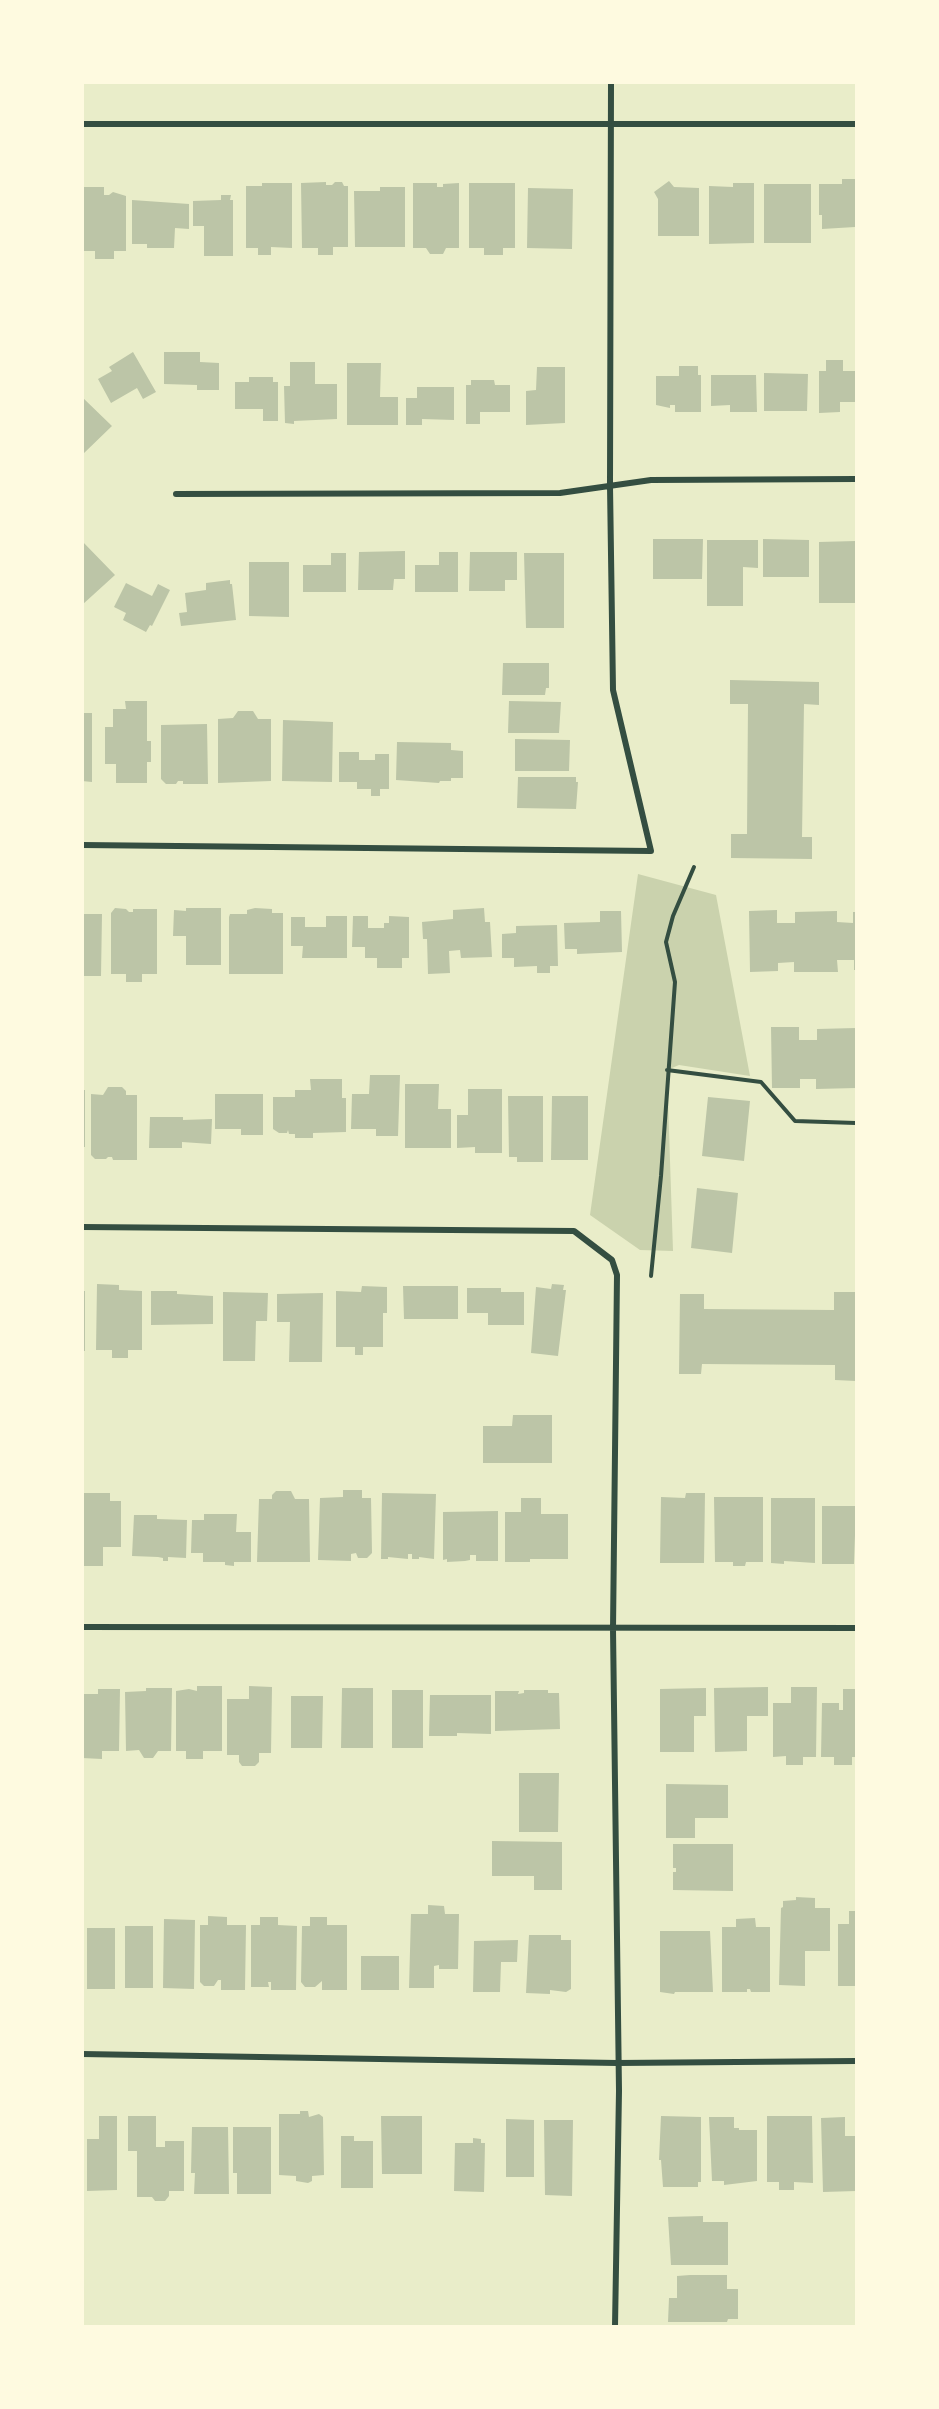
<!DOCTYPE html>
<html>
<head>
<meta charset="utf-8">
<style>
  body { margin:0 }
  #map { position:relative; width:939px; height:2409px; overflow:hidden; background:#e9edc9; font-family:Mulish,sans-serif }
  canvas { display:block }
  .frame { position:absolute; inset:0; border:84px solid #fefae0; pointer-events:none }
</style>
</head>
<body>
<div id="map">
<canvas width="939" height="2409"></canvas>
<div class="frame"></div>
</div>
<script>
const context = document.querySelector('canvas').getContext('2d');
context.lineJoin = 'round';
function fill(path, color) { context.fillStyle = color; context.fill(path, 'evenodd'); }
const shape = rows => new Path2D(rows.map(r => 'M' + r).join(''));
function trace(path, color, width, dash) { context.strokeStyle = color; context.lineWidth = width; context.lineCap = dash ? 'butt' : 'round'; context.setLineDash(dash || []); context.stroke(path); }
const green = shape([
  [638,874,716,895,750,1076,679,1065,667,1070,673,1251,640,1250,590,1215]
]);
const building = shape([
  [842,179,856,179,855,227,822,229,822,215,819,215,819,184,842,184],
  [669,181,674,187,699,188,699,236,658,236,658,199,654,192],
  [326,182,326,185,332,185,335,182,342,182,344,186,348,186,348,247,333,247,333,255,318,255,318,248,302,248,301,183],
  [262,183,292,183,292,248,271,247,271,255,258,255,258,248,246,248,246,186,262,186],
  [413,183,437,183,437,187,443,187,443,184,459,183,459,248,446,248,443,254,430,254,426,248,413,248],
  [469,183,515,183,515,248,503,248,503,255,484,255,484,248,469,248],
  [733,183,754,183,754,243,709,244,709,186,733,187],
  [764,184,811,184,811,243,764,243],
  [82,187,104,187,104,195,109,195,113,192,126,196,126,251,114,251,114,259,95,259,95,251,82,251],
  [380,187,405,187,405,247,355,247,354,191,380,191],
  [528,188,573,189,572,249,527,248],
  [221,195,231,195,230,200,233,200,233,256,204,256,204,226,193,226,193,201,221,200],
  [132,200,189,204,189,229,175,228,174,248,147,248,147,244,132,244],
  [133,352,156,392,143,399,137,388,111,403,98,379,112,371,109,367],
  [164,352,200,352,200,362,219,363,219,390,197,390,197,385,164,384],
  [826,360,843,360,843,371,856,371,856,402,840,402,840,412,819,413,819,371,826,371],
  [290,362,315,362,315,384,337,384,337,419,294,421,294,424,285,423,284,386,290,386],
  [347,363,381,363,380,397,398,397,398,425,347,425],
  [679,366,698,366,698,375,701,375,701,412,675,412,675,405,670,405,670,408,656,405,656,376,679,376],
  [537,367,565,367,565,423,526,425,526,391,536,390],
  [764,373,808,374,807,411,764,411],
  [711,375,756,375,757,412,730,412,730,405,711,406],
  [249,377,273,377,273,382,278,382,278,421,263,421,263,409,235,409,235,382,249,382],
  [471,380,494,380,495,385,510,385,510,412,480,412,480,424,466,424,466,385,471,385],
  [417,387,454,387,454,420,422,419,422,425,406,425,406,398,417,398],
  [82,397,112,426,82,455],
  [653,539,703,539,702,579,653,579],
  [763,539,809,540,809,577,763,577],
  [707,540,758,540,758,568,743,567,743,606,707,606],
  [82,541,115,575,82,605],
  [856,541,856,603,819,603,819,542],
  [405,551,405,579,394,579,393,590,358,590,359,552],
  [439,552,458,552,458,592,415,592,415,565,439,565],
  [470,552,517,552,517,580,505,580,505,591,469,591],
  [331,553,346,553,346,592,303,592,303,565,331,565],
  [524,553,564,553,564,628,526,628],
  [249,562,289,562,289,617,249,616],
  [230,580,230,584,232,584,236,620,181,626,179,613,187,612,185,593,206,590,206,583],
  [126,583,152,596,158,584,170,590,152,626,150,625,146,632,123,620,126,613,114,607],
  [503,663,549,663,549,688,546,688,545,695,502,695],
  [730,680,819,682,819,705,804,704,802,837,812,837,812,859,731,858,731,834,747,834,748,704,730,704],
  [125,701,147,701,147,741,151,741,151,762,147,762,147,783,116,783,116,764,105,764,105,727,113,727,113,709,126,709],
  [509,701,561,702,559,733,508,733],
  [238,711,253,711,258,719,271,719,271,781,218,783,218,719,233,718],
  [82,713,92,713,92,782,82,781],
  [283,720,333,722,332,782,282,781],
  [207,724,208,784,183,784,183,781,178,781,176,784,166,784,161,779,161,725],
  [515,739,570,740,569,771,515,771],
  [397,742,451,743,451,750,463,751,463,778,451,778,451,781,440,781,439,783,396,780],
  [339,752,359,752,359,760,375,760,375,754,389,754,389,789,380,789,380,796,371,796,371,789,357,789,357,782,339,782],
  [518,777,576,777,576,782,578,782,576,809,517,808],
  [115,908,126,909,129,912,133,912,133,909,157,909,157,974,142,974,142,982,126,982,126,974,111,974,111,913],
  [186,908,221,908,221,965,186,965,186,936,173,936,174,910,186,911],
  [255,908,272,909,272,913,283,913,283,974,229,974,229,917,230,914,247,914,247,910],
  [484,908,485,922,490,922,492,957,461,958,460,950,449,951,450,973,428,974,427,939,423,939,422,922,453,919,453,910],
  [777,910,777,923,795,923,795,912,837,911,837,922,853,923,853,912,856,912,856,970,854,970,854,960,837,960,838,972,794,972,794,962,778,963,778,971,750,972,749,911],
  [600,911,621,911,622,952,577,954,577,949,565,949,564,923,600,922],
  [82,914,102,914,101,976,82,976],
  [326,916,347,916,347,958,302,958,303,946,291,946,291,917,305,917,305,927,326,927],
  [353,916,368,916,368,928,384,928,384,923,389,923,389,916,409,917,409,958,402,958,402,968,377,968,377,958,365,958,365,947,352,947],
  [557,925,558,966,550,966,550,973,537,973,537,966,514,967,514,958,502,958,502,934,516,933,516,926],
  [771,1027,799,1027,799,1040,817,1040,817,1029,856,1028,856,1088,816,1089,816,1079,800,1079,800,1088,772,1088],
  [370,1075,400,1075,398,1136,376,1136,376,1129,351,1129,352,1094,369,1094],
  [310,1079,342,1079,342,1098,346,1098,346,1132,313,1133,313,1138,295,1138,295,1134,289,1134,288,1130,287,1133,279,1133,273,1129,273,1097,295,1097,295,1090,311,1090],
  [405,1084,439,1084,438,1109,451,1109,451,1148,405,1148],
  [108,1087,122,1087,126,1091,126,1095,137,1095,137,1160,113,1160,112,1157,108,1157,106,1159,95,1159,91,1155,91,1094,103,1095],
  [468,1089,502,1089,502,1153,475,1153,475,1147,457,1148,457,1115,468,1115],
  [82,1090,85,1090,85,1147,82,1147],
  [215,1094,263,1094,263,1135,241,1135,241,1129,215,1129],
  [508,1096,543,1096,543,1162,517,1162,517,1157,509,1157],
  [552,1096,588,1096,588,1160,551,1160],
  [708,1097,750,1101,744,1161,702,1156],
  [150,1117,183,1117,183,1120,212,1119,211,1144,182,1142,182,1148,149,1148],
  [697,1188,738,1193,732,1253,691,1248],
  [97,1284,119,1285,119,1290,142,1291,142,1350,128,1350,128,1358,112,1358,112,1350,96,1350],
  [552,1284,564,1285,563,1290,566,1290,558,1356,531,1353,536,1287,551,1289],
  [362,1286,387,1287,387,1313,383,1313,383,1347,363,1347,363,1355,355,1355,355,1347,336,1347,336,1291,361,1292],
  [403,1286,458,1286,458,1319,404,1319],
  [467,1288,501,1288,501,1292,524,1292,524,1325,488,1325,488,1313,467,1313],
  [82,1291,85,1291,85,1351,82,1351],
  [151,1291,177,1291,177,1294,213,1296,213,1324,151,1325],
  [223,1292,268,1293,267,1321,256,1321,255,1361,223,1361],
  [834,1292,856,1292,856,1381,835,1380,835,1365,702,1364,701,1374,679,1374,680,1294,704,1294,704,1309,834,1310],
  [323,1293,322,1362,289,1362,290,1322,277,1322,277,1294],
  [513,1415,552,1415,552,1463,483,1463,483,1426,512,1426],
  [343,1490,362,1490,362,1498,371,1498,372,1553,367,1558,358,1558,356,1553,351,1554,351,1561,318,1560,320,1498,343,1497],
  [276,1491,291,1491,295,1499,309,1499,310,1562,257,1562,259,1499,272,1499,272,1495],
  [82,1493,110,1493,110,1501,121,1501,121,1547,103,1547,103,1566,83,1566],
  [382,1493,436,1494,434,1559,419,1557,419,1559,412,1559,412,1554,408,1554,408,1559,388,1557,388,1559,381,1559],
  [686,1493,705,1493,704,1563,660,1563,661,1497,685,1498],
  [714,1497,763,1497,763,1562,746,1562,745,1566,733,1566,733,1562,715,1562],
  [521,1498,541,1498,541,1514,568,1514,568,1559,530,1559,530,1562,505,1562,505,1512,521,1512],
  [771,1498,815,1498,815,1563,784,1561,784,1564,771,1563],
  [822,1506,856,1506,854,1564,822,1564],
  [498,1511,498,1561,476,1561,476,1555,470,1555,470,1560,465,1561,447,1562,447,1559,443,1560,443,1512],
  [204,1514,237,1514,236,1532,251,1532,251,1562,234,1562,234,1566,225,1565,225,1562,203,1562,203,1553,191,1553,192,1520,204,1520],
  [134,1515,157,1515,157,1519,187,1520,186,1558,168,1557,168,1561,163,1561,163,1558,158,1557,132,1556],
  [197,1686,222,1686,222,1751,203,1751,203,1759,186,1759,186,1751,176,1751,176,1691,189,1689,197,1691],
  [249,1686,272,1687,271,1753,259,1753,259,1762,255,1766,242,1766,239,1762,239,1755,227,1755,227,1699,249,1699],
  [768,1687,768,1716,747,1716,747,1751,715,1752,714,1688],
  [791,1687,817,1687,816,1757,803,1757,803,1765,786,1765,786,1756,773,1757,773,1703,791,1703],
  [146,1688,172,1688,171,1751,158,1751,153,1758,144,1758,139,1750,126,1751,125,1692,146,1691],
  [342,1688,373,1688,373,1748,341,1748],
  [706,1688,706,1716,694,1716,694,1752,660,1752,660,1689],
  [98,1689,120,1689,119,1751,102,1751,102,1759,82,1758,82,1694,98,1694],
  [843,1689,856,1689,856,1757,852,1757,852,1765,834,1765,834,1757,821,1757,822,1703,839,1703,839,1710,843,1710],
  [392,1690,423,1690,423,1748,392,1748],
  [524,1690,548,1690,548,1693,559,1693,560,1729,495,1731,495,1691,519,1691,518,1694,524,1693],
  [430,1695,491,1695,491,1734,457,1733,457,1736,429,1736],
  [291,1696,323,1696,322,1748,291,1748],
  [519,1773,559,1773,558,1832,519,1832],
  [666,1784,728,1785,728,1818,695,1818,695,1838,666,1838],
  [492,1841,562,1842,562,1890,534,1890,534,1876,492,1876],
  [673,1844,733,1844,733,1891,673,1890,673,1872,676,1872,676,1868,673,1868],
  [796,1897,815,1898,815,1908,830,1908,830,1951,805,1951,805,1986,779,1985,781,1908,783,1907,783,1901,796,1900],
  [428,1905,444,1906,445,1914,459,1914,458,1969,439,1969,439,1965,434,1966,434,1988,409,1988,411,1914,428,1914],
  [849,1911,856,1911,856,1986,838,1986,838,1924,849,1924],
  [208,1916,227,1917,227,1925,246,1925,245,1990,221,1990,221,1980,218,1980,214,1986,204,1986,200,1982,200,1925,208,1925],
  [260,1917,278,1917,278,1925,297,1926,296,1990,271,1990,271,1982,268,1982,269,1987,251,1987,251,1925,260,1925],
  [310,1917,327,1917,327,1925,347,1925,347,1990,322,1990,322,1981,315,1987,305,1987,301,1982,302,1926,310,1926],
  [755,1918,756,1927,770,1927,770,1992,751,1992,750,1989,747,1989,747,1992,722,1992,722,1927,736,1927,736,1919],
  [164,1919,195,1920,194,1989,163,1988],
  [125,1926,153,1926,153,1988,125,1988],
  [87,1928,115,1928,115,1989,87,1989],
  [660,1931,710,1931,713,1992,675,1992,674,1994,660,1992],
  [529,1935,561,1935,561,1940,571,1940,571,1989,566,1992,550,1990,550,1994,526,1993],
  [518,1940,517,1962,501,1962,500,1992,473,1992,474,1941],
  [361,1956,399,1956,399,1990,361,1990],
  [300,2111,308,2111,309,2117,319,2114,323,2117,324,2175,312,2176,312,2181,308,2183,296,2181,296,2176,279,2175,279,2114,300,2114],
  [99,2116,117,2116,117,2190,87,2191,87,2139,99,2139],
  [128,2116,156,2116,156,2147,165,2147,165,2141,184,2141,184,2191,169,2191,169,2196,165,2201,155,2201,152,2197,137,2197,137,2151,128,2151],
  [381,2116,422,2116,422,2174,382,2174],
  [661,2116,701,2117,701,2182,698,2182,698,2187,663,2187,661,2160,659,2160],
  [767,2116,812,2116,813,2183,794,2182,794,2190,779,2190,779,2182,767,2182],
  [709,2117,734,2117,734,2128,739,2128,739,2130,757,2130,757,2181,724,2185,724,2181,712,2181],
  [845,2117,845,2136,856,2136,856,2191,823,2192,821,2118],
  [506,2119,534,2120,534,2177,506,2177],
  [544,2120,573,2120,572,2196,545,2195],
  [192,2127,228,2127,229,2194,194,2194,195,2173,191,2173],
  [233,2127,271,2127,271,2194,237,2194,237,2173,233,2173],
  [341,2136,354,2136,354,2141,373,2141,373,2188,341,2188],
  [473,2138,481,2139,481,2143,485,2143,484,2192,454,2191,455,2143,473,2143],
  [703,2216,703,2222,728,2222,728,2265,671,2265,668,2217],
  [690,2275,727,2275,727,2289,738,2289,738,2319,728,2319,727,2322,668,2322,669,2298,677,2298,677,2276]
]);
const path = shape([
  [667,1070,761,1082,795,1121,856,1123],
  [651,1276,661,1176,675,982,666,942,673,916,694,867]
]);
const minor = shape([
  [82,124,856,124],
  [176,494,560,493,651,480,856,479],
  [82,845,651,851,613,690,610,486,611,82],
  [82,1227,574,1231,612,1260,617,1275,613,1629,619,2091,615,2326],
  [82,1627,856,1628],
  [82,2054,617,2063,856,2061]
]);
fill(green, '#cad2ad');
fill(building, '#bcc5a7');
trace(path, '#344e41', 4);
trace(minor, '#344e41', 6);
</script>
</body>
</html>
